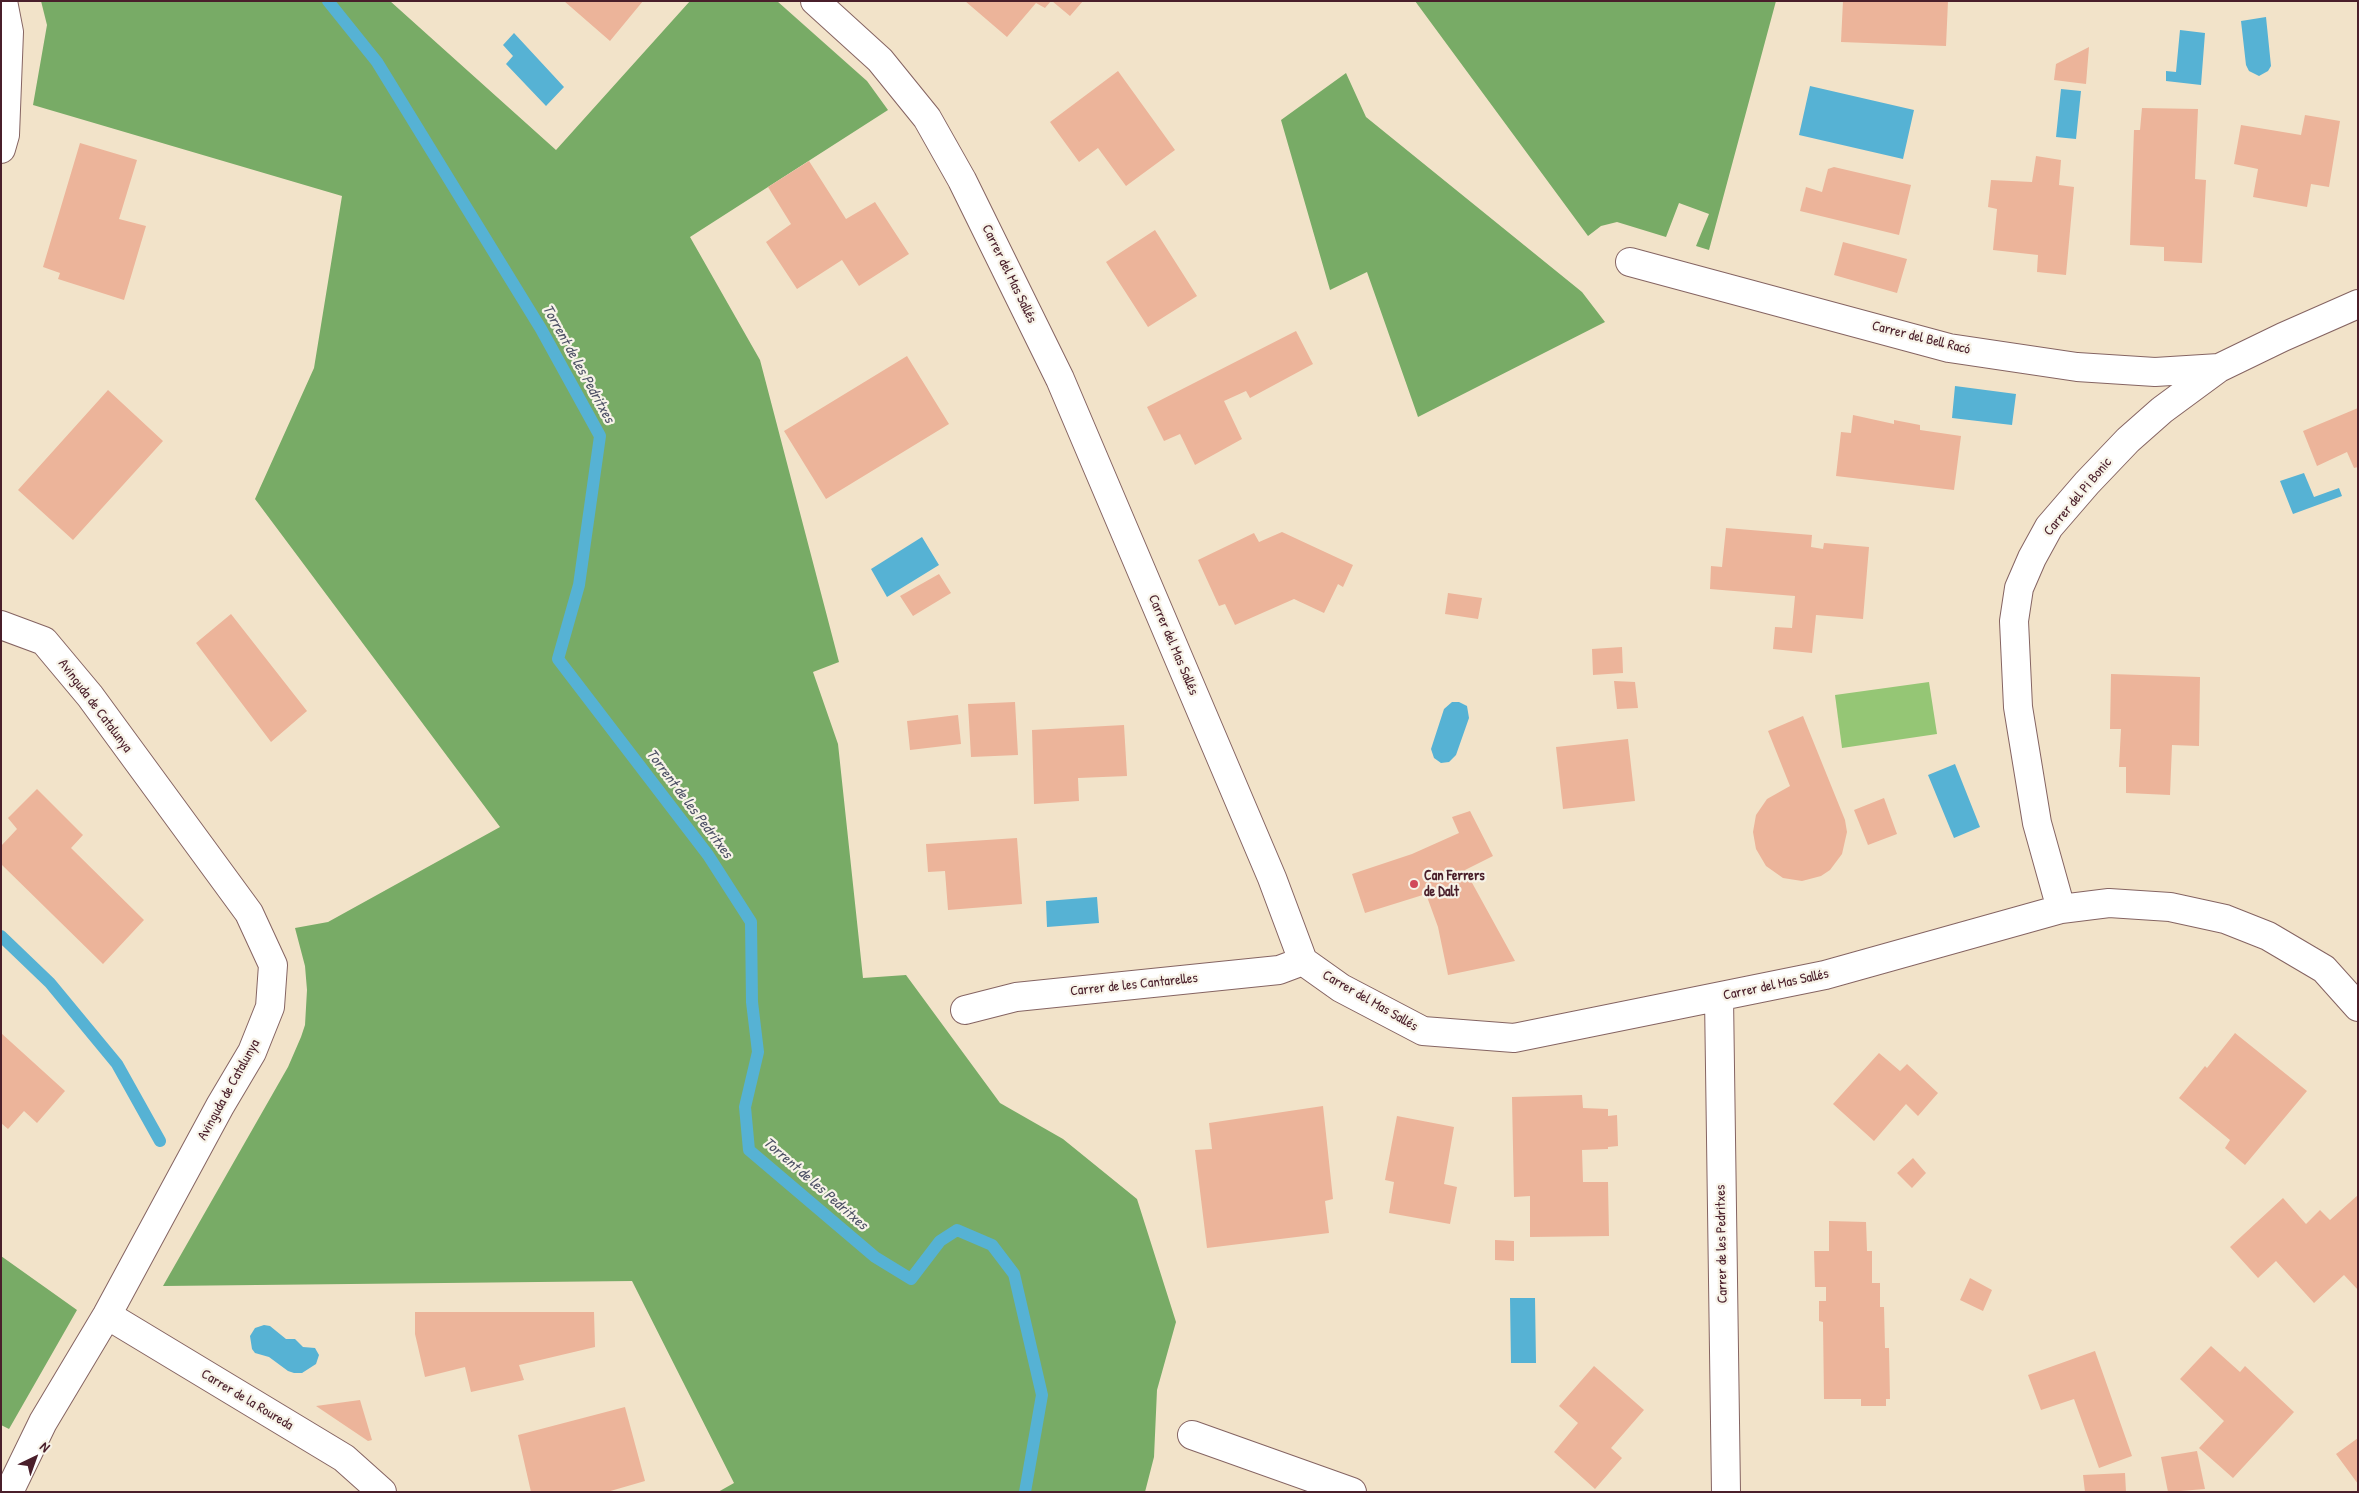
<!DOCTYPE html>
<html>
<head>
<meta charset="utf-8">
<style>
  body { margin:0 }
  #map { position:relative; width:2359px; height:1493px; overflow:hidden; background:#f2e3c9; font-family:"Patrick Hand",sans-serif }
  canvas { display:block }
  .frame { position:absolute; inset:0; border:2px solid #4a1f2b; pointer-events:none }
  .north { position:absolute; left:10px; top:1433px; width:50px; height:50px; -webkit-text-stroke:4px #f7f3e8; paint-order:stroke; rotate:42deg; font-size:14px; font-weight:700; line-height:20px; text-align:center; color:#4a1f2b }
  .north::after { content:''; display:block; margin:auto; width:18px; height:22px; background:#4a1f2b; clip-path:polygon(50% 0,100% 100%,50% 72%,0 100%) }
</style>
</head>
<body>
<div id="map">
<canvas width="2359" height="1493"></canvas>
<div class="frame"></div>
<div class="north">N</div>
</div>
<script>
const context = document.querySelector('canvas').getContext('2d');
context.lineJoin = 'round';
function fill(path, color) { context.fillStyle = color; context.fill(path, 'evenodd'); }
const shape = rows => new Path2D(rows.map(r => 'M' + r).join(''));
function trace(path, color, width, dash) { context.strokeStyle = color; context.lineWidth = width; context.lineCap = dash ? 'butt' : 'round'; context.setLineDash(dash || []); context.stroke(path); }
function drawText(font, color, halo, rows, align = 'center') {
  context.font = font + ' "Patrick Hand",sans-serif'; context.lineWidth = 4.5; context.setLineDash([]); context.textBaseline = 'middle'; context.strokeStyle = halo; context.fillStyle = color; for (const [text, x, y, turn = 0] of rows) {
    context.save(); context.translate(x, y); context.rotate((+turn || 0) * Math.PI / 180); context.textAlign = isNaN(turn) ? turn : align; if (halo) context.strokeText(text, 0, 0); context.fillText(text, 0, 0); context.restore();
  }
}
const green = shape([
  [1929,682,1937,734,1842,748,1835,695]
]);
const forest = shape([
  [41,1,390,1,556,150,690,1,777,1,867,81,888,110,690,237,760,360,839,662,813,672,838,744,863,978,906,975,1000,1103,1063,1139,1137,1199,1176,1322,1157,1390,1154,1457,1145,1492,718,1492,734,1483,632,1281,163,1286,288,1067,301,1037,305,1025,307,990,305,966,295,928,328,922,500,827,255,499,314,368,342,196,33,105,47,25],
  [1415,1,1776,1,1709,250,1696,246,1709,214,1679,203,1666,237,1617,222,1601,226,1588,236],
  [1346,73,1366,117,1582,292,1605,322,1418,417,1367,272,1330,290,1281,120],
  [1,1256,77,1310,9,1429,1,1425]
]);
const water = shape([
  [2266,17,2271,66,2268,71,2259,76,2249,71,2246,65,2241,21],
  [2180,30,2205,33,2201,85,2166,81,2166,71,2176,72],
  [514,33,564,87,546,106,506,64,513,56,503,45],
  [1810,86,1914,110,1903,159,1799,135],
  [2061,89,2081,91,2076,139,2056,137],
  [1955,386,2016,394,2012,425,1952,418],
  [2304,473,2314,497,2339,488,2342,496,2293,514,2280,481],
  [922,537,939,565,887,597,871,569],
  [1452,702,1459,702,1467,706,1469,718,1456,755,1449,762,1441,763,1434,758,1431,749,1444,709],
  [1955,764,1980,827,1954,838,1928,775],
  [1097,897,1099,923,1047,927,1046,901],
  [1510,1298,1535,1298,1536,1363,1511,1363],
  [264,1325,270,1326,286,1339,295,1339,303,1347,315,1348,319,1355,316,1364,302,1373,294,1373,288,1371,269,1357,255,1353,252,1349,250,1336,255,1328]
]);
const stream = shape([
  [328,1,377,62,541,329,600,436,579,585,558,659,708,855,751,922,752,1002,758,1052,745,1107,749,1150,875,1257,911,1279,940,1241,957,1230,992,1245,1014,1274,1042,1395,1025,1492],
  [1,936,50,983,117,1064,160,1141]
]);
const building = shape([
  [564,1,643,1,610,41],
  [965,1,1051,1,1045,8,1036,3,1007,37],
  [1052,1,1083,1,1070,16],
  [1843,1,1948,1,1946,46,1841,42],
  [2089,47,2086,84,2054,80,2056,64],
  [1118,71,1175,150,1126,186,1098,148,1079,162,1050,122],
  [2142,108,2198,109,2195,179,2206,180,2202,263,2164,261,2164,247,2130,245,2134,130,2140,130],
  [2305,115,2340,121,2329,187,2311,184,2307,207,2253,197,2258,169,2234,164,2241,125,2301,135],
  [80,143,137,160,119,219,146,226,124,300,58,279,60,273,43,267],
  [2036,156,2061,160,2059,185,2074,187,2066,275,2037,272,2038,255,1993,250,1997,209,1988,207,1991,180,2032,182],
  [809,161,846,219,875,202,909,254,859,286,842,260,797,289,766,242,791,224,768,187],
  [1834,167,1911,185,1899,235,1800,211,1806,187,1822,192,1828,169],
  [1155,230,1197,296,1148,327,1106,262],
  [1843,242,1907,259,1897,293,1834,275],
  [1296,331,1313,364,1250,398,1246,391,1224,401,1242,439,1195,465,1180,434,1164,441,1147,407],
  [907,356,949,424,826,499,784,431],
  [108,390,163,441,73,540,18,490],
  [2358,408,2358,467,2354,468,2347,452,2317,466,2303,431],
  [1853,415,1894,424,1894,420,1920,425,1920,430,1961,436,1954,490,1836,476,1841,432,1851,433],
  [1726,528,1812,535,1811,547,1823,549,1824,543,1869,547,1863,619,1816,615,1812,653,1773,649,1775,627,1792,628,1795,596,1710,589,1711,566,1722,567],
  [1282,532,1353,565,1343,587,1338,584,1324,613,1294,599,1235,625,1225,604,1219,606,1198,560,1254,533,1259,542],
  [939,574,951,593,913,616,900,596],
  [1448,593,1482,598,1478,619,1445,614],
  [231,614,307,711,271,742,196,643],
  [1622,647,1623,673,1593,675,1592,649],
  [2111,674,2200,677,2199,746,2172,745,2170,795,2126,793,2126,767,2119,767,2121,729,2110,729],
  [1614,681,1635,682,1638,708,1617,709],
  [1015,702,1018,755,971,757,968,704],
  [958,715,961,744,910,750,907,721],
  [1803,716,1845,820,1847,832,1842,854,1830,870,1821,876,1802,881,1783,878,1766,866,1756,849,1753,832,1756,815,1767,799,1790,786,1768,731],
  [1124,725,1127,776,1078,778,1079,801,1034,804,1032,730],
  [1628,739,1635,801,1563,809,1556,747],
  [37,789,83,835,71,848,144,920,103,964,1,864,1,846,17,829,8,818],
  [1884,798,1897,834,1868,845,1854,810],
  [1470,811,1493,856,1465,870,1515,961,1448,975,1438,927,1426,894,1365,913,1352,874,1412,854,1459,833,1452,817],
  [1017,838,1022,904,948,910,945,871,928,872,926,844],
  [1,1033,65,1091,37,1123,24,1111,8,1129,1,1123],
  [2235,1033,2307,1091,2245,1165,2225,1148,2230,1140,2179,1098,2205,1066,2207,1068],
  [1879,1053,1900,1071,1907,1064,1938,1093,1918,1116,1906,1104,1874,1141,1833,1104],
  [1582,1095,1583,1108,1608,1109,1608,1116,1617,1115,1618,1146,1608,1147,1608,1149,1582,1150,1583,1182,1608,1182,1609,1236,1530,1237,1530,1196,1514,1197,1512,1097],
  [1323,1106,1333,1199,1325,1201,1329,1233,1207,1248,1195,1150,1212,1149,1209,1123],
  [1397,1116,1454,1127,1444,1184,1457,1187,1450,1224,1389,1213,1394,1182,1385,1180],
  [1913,1158,1926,1173,1912,1188,1897,1173],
  [2358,1195,2358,1290,2344,1275,2314,1303,2276,1261,2258,1278,2230,1247,2283,1198,2306,1224,2320,1210,2330,1220],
  [1829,1221,1866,1222,1867,1251,1872,1251,1872,1283,1880,1283,1880,1307,1884,1307,1885,1348,1889,1348,1890,1399,1886,1399,1886,1406,1861,1406,1861,1399,1824,1399,1823,1322,1819,1321,1819,1301,1826,1301,1826,1287,1815,1287,1814,1251,1829,1251],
  [1495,1240,1514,1241,1514,1261,1495,1260],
  [1970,1278,1992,1290,1983,1311,1960,1300],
  [415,1312,594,1312,595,1347,519,1365,524,1380,471,1392,465,1367,425,1377,415,1334],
  [2211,1346,2240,1372,2245,1366,2294,1412,2233,1478,2199,1448,2224,1421,2180,1379],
  [2095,1351,2132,1456,2099,1468,2074,1399,2041,1410,2028,1375],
  [1594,1366,1644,1410,1611,1448,1622,1458,1595,1489,1554,1452,1578,1423,1559,1406],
  [360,1400,372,1440,368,1441,316,1406],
  [625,1407,645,1481,607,1492,531,1492,518,1435],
  [2358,1438,2358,1484,2336,1454],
  [2197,1451,2205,1489,2168,1492,2161,1457],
  [2125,1473,2126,1492,2085,1492,2083,1475]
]);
const minor = shape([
  [815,1,880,60,927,118,962,180,1060,379,1272,878,1303,961,1341,988,1423,1031,1514,1038,1825,975,2061,909,2109,903,2170,907,2225,919,2268,936,2324,969,2358,1007],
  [1,149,5,135,9,32,3,1],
  [1630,262,1949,348,2077,367,2155,372,2219,368],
  [1,625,44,641,90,696,249,913,273,965,270,1007,252,1052,220,1106,107,1315,43,1422,9,1492],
  [2061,909,2037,823,2018,707,2014,621,2019,588,2032,558,2049,527,2087,483,2128,440,2162,410,2219,368,2283,337,2358,304],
  [1719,997,1726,1492],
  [965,1010,1016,997,1279,970,1303,961],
  [107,1315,344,1458,382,1492],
  [1192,1435,1352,1492]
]);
const markers = [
  [1414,884,5,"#d1495b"]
];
const streetNames = [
  ["Carrer del Mas Sallés",1009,274,64],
  ["Carrer del Bell Racó",1921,338,14],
  ["Carrer del Pi Bonic",2078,497,-50],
  ["Carrer del Mas Sallés",1173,645,67],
  ["Avinguda de Catalunya",95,706,53],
  ["Carrer de les Cantarelles",1134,985,-6],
  ["Carrer del Mas Sallés",1776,985,-12],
  ["Carrer del Mas Sallés",1370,1001,30],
  ["Avinguda de Catalunya",229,1090,-61],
  ["Carrer de les Pedritxes",1722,1244,-91],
  ["Carrer de la Roureda",247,1400,31]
];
const poiNames = [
  ["Can Ferrers",1424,876],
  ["de Dalt",1424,892]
];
const waterNames = [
  ["Torrent de les Pedritxes",578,364,61],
  ["Torrent de les Pedritxes",689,804,53],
  ["Torrent de les Pedritxes",815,1184,41]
];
fill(green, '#95c675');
fill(forest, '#78ab66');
fill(water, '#56b2d4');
trace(stream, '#56b2d4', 12);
fill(building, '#ecb49a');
trace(minor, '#856462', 30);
trace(minor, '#fff', 28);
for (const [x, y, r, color] of markers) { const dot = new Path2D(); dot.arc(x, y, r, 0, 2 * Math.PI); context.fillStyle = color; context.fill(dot); trace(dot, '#f7f3e8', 2); }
drawText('14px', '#4a1f2b', '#f7f3e8', streetNames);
drawText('bold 14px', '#4a1f2b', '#f7f3e8', poiNames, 'left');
drawText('italic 15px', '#4e5266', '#f7f3e8', waterNames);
</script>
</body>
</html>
